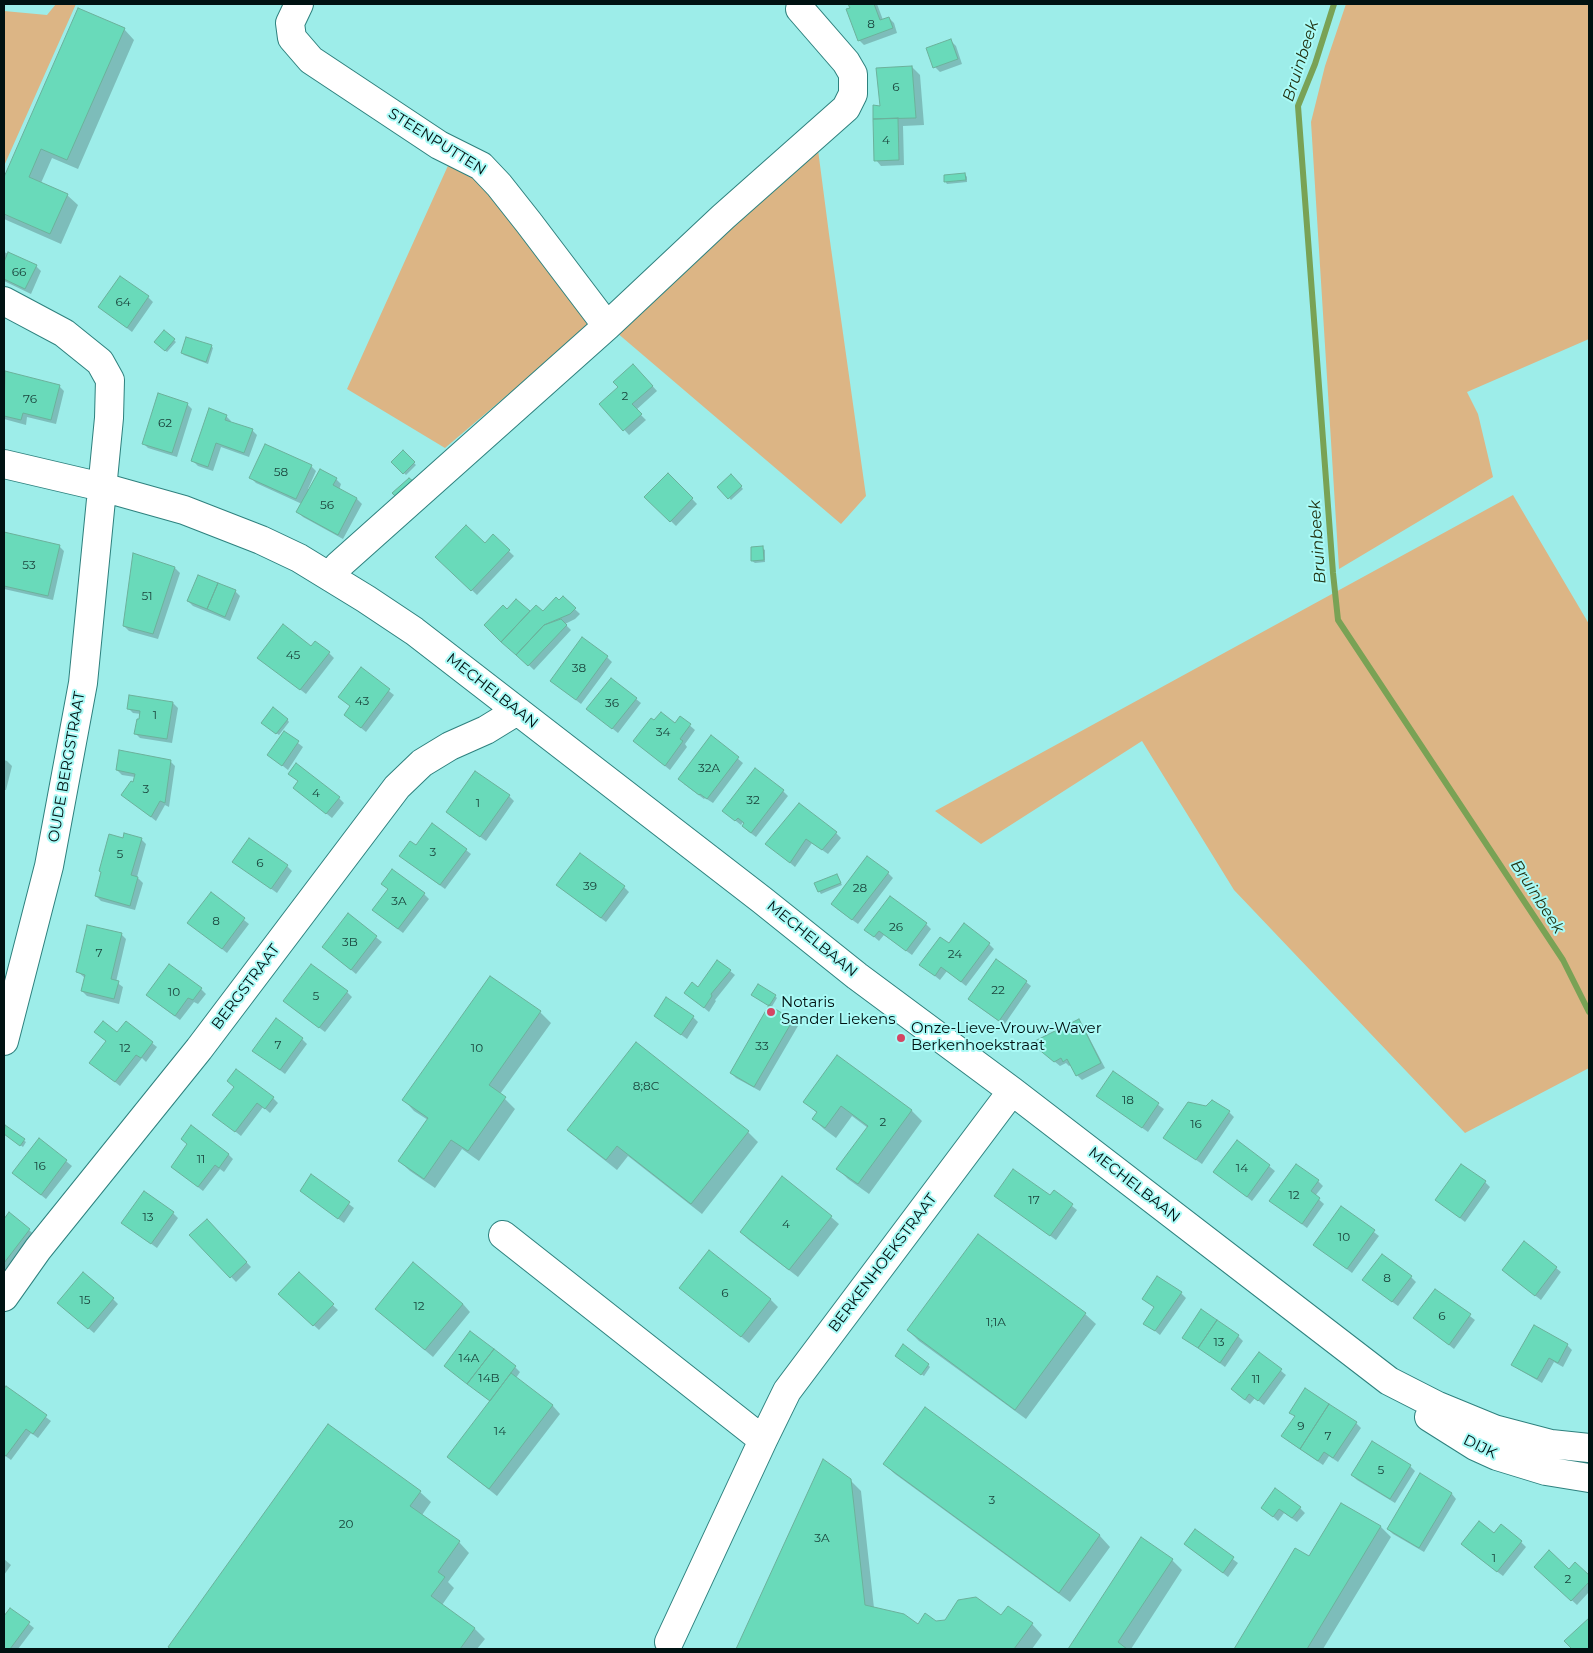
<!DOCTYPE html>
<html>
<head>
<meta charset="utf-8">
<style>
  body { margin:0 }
  #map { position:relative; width:1593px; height:1653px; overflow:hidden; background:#9dede9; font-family:Montserrat,sans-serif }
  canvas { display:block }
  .frame { position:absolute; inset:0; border:5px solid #001212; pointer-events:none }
</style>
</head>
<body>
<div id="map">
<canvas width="1593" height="1653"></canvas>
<div class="frame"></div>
</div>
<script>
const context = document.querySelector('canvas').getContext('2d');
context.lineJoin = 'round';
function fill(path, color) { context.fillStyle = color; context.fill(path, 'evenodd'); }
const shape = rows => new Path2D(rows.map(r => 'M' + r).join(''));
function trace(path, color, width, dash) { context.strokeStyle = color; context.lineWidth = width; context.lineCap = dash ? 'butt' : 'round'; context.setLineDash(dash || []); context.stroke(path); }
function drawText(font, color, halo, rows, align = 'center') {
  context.font = font + ' Montserrat,sans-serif'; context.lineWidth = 4; context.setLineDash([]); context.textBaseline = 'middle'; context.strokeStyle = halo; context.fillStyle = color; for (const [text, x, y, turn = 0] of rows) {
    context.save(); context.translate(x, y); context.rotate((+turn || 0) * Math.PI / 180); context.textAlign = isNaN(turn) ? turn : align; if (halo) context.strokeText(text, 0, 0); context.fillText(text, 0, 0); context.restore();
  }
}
const green = shape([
  [56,4,76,4,4,166,4,11,47,15],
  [1346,4,1589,4,1589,339,1467,392,1478,414,1493,477,1339,569,1311,122,1325,66],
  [817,142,829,234,866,496,841,524,616,332],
  [451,159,484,183,591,324,445,448,347,389],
  [1513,495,1589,624,1589,1068,1465,1133,1234,890,1142,741,981,844,935,811]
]);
const shadow = shape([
  [849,4,877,4,883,20,889,18,894,23,897,33,864,45,859,40],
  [79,10,124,29,134,40,78,169,52,158,41,183,67,195,78,205,61,244,4,219,4,180],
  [951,41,956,46,962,64,940,72,935,67],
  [912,67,920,75,924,125,903,126,904,165,881,166,876,160,881,107],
  [965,174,967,177,967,182,947,184,945,181],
  [4,252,36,266,41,271,31,294,4,281],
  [148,297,153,302,132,332,99,307],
  [164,331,176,342,167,352,155,342],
  [211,346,213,348,208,364,184,355,182,353],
  [638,370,657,391,636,410,646,420,629,435,601,404],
  [6,373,59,386,64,391,56,424,27,417,26,425,4,419,4,382],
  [187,404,192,409,177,457,148,448,143,443],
  [226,416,231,421,230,423,252,430,257,435,249,457,221,447,213,471,198,466,193,461],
  [403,452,416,465,406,475,393,462],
  [311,466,316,471,308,489,310,490,320,471,336,479,341,484,339,490,357,499,362,504,343,539,303,517,298,512,302,504,256,483,251,478],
  [668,474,697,504,676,526,646,497],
  [731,475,743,489,731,500,719,487],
  [4,534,59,546,64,551,53,600,4,589],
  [493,536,514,556,477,595,437,557,485,544],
  [762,548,765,550,765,562,755,563,752,561],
  [175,568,180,573,158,639,129,631,124,626],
  [235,591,240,596,230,621,193,606,188,601],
  [563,598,580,614,575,619,565,624,571,630,534,670,486,625,507,611,516,601,530,613,543,612],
  [329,653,334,658,306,694,264,662],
  [607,657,612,662,581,704,551,681],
  [361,669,394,695,366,732,350,719,351,707],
  [636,699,641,703,618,733,593,713],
  [173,703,178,708,172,743,140,738,135,733,141,714,133,713,128,708],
  [680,717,695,730,685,744,687,747,670,770,640,746,675,725],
  [287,719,289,722,279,735,265,725],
  [285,733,303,747,288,770,269,755],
  [712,737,743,763,713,803,705,798,704,799,684,784],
  [4,760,7,761,12,766,6,790,4,790],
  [170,761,175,766,169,807,165,805,156,821,123,795,134,784,135,777,122,775,117,770],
  [294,788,339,798,344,803,332,818],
  [783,791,788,796,756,837,748,831,743,822,741,825,728,815],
  [509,796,514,801,486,841,453,817],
  [836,833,841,838,828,854,812,843,795,867,767,844],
  [124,839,141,839,146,844,137,877,143,883,135,910,101,901,96,896],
  [416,847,466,850,471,854,445,889,405,860],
  [234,862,287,866,292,871,277,893],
  [888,873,893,878,858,924,837,909],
  [837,875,842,885,821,894,819,891],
  [557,885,624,887,629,892,606,922],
  [211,894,249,924,227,953,189,923],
  [424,894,429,899,403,933,379,915],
  [348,915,382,942,356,974,323,947],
  [926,924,931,929,912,955,884,935,879,941,866,930],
  [121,934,126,939,116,982,123,987,119,1004,87,996,82,991,85,978,78,972],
  [989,944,994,949,966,986,947,971,940,980,921,965,949,945],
  [730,971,735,975,715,1000,716,1001,709,1012,686,993,699,988],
  [490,977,540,1012,551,1023,500,1094,515,1109,479,1161,462,1149,435,1188,410,1171,399,1161,428,1120,414,1111,404,1100],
  [1026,982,1031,986,1004,1025,975,1004],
  [201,989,206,994,198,1004,194,1002,180,1020,153,1000],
  [347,992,352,997,325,1032,290,1006],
  [775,996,777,998,771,1008,793,1021,798,1026,760,1091,736,1078,731,1073,770,1006,755,997],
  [655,1016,693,1017,698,1022,687,1039],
  [1079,1021,1083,1026,1105,1068,1082,1080,1077,1075,1071,1065,1069,1066,1066,1063,1060,1066,1033,1044],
  [118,1034,152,1043,157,1047,146,1062,142,1058,120,1086,96,1067],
  [302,1039,307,1044,285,1074,254,1051],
  [837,1057,912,1111,922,1121,869,1194,848,1179,838,1169,868,1128,852,1116,836,1138,824,1129,813,1119,817,1113,805,1101],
  [1113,1073,1164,1109,1148,1132,1097,1096],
  [273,1098,278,1103,270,1113,263,1107,241,1136,214,1115],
  [1207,1108,1229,1112,1234,1117,1202,1164,1164,1138],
  [5,1127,26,1142,23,1147,4,1133],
  [568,1129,748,1132,758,1142,702,1214,628,1156,617,1170,579,1140],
  [40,1140,72,1166,46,1199,19,1178],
  [1238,1141,1275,1171,1252,1201,1220,1176],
  [228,1154,233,1159,224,1172,220,1169,203,1191,177,1171],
  [312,1176,354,1208,344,1223,301,1191],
  [1318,1181,1323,1186,1315,1196,1324,1204,1307,1228,1271,1201],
  [1485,1182,1490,1187,1465,1222,1437,1200],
  [1054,1192,1077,1210,1056,1240,996,1196,1050,1197],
  [1342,1208,1379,1236,1352,1273,1320,1249],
  [173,1213,178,1218,157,1248,128,1227],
  [9,1214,35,1235,4,1273,4,1221],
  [831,1217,839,1224,798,1277,749,1240,741,1232],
  [207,1221,251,1267,236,1282,191,1235],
  [1525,1243,1561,1272,1541,1300,1508,1275],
  [299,1274,338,1310,319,1330,280,1294],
  [1411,1277,1416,1282,1398,1306,1369,1285],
  [1436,1290,1475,1320,1454,1349,1415,1318],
  [1181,1293,1186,1298,1160,1335,1145,1323,1155,1308,1143,1298],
  [689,1295,770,1299,778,1307,749,1343],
  [113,1299,118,1304,94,1333,64,1308],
  [463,1304,470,1312,433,1357,376,1309],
  [1085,1314,1096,1324,1026,1419,919,1341,908,1330],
  [1535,1327,1567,1345,1572,1350,1563,1367,1554,1362,1542,1383,1518,1369,1513,1365],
  [471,1333,515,1367,520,1372,516,1378,553,1406,560,1414,497,1496,448,1457,491,1401],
  [1238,1336,1243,1341,1225,1367,1184,1337],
  [1259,1353,1286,1375,1264,1405,1255,1398,1250,1404,1237,1394],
  [899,1358,928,1365,930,1367,924,1376],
  [6,1387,51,1421,38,1438,31,1433,11,1460,4,1455,4,1391],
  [1305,1390,1356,1423,1361,1428,1338,1462,1329,1456,1323,1465,1288,1441,1283,1436,1295,1417,1291,1412],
  [925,1408,1100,1536,1110,1547,1070,1602,895,1474,884,1464],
  [328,1426,420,1492,431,1502,422,1515,459,1542,469,1553,448,1582,454,1588,442,1605,474,1628,485,1639,477,1649,172,1649,170,1647],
  [824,1461,850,1480,861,1491,874,1608,918,1625,936,1622,1002,1617,1032,1624,1042,1635,1032,1649,737,1649],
  [1410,1466,1415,1471,1395,1503,1357,1480,1352,1475],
  [1452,1494,1456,1499,1424,1552,1393,1534,1388,1529],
  [1341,1504,1381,1527,1391,1537,1323,1649,1236,1649,1295,1550,1309,1557],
  [1263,1508,1300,1508,1305,1513,1297,1522,1284,1513,1278,1521],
  [1195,1531,1238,1563,1228,1577,1185,1544],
  [1494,1535,1521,1542,1526,1547,1503,1576,1467,1549],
  [1142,1539,1172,1560,1182,1570,1131,1649,1069,1649],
  [4,1559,11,1565,4,1575],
  [1575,1564,1589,1577,1589,1592,1577,1605,1540,1571,1569,1571],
  [10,1609,34,1628,18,1649,4,1649,4,1618]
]);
const stream = shape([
  [1334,4,1315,64,1298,106,1333,573,1338,620,1563,960,1589,1012]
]);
const building = shape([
  [848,4,874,4,880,20,889,17,893,28,858,41,846,9,850,8,848,4],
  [78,8,125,28,67,160,41,149,29,177,68,194,50,234,4,214,4,177,78,8],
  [951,39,958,59,933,68,926,48,951,39],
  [912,66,916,118,873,119,873,105,880,106,876,68,912,66],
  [898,118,899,160,874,161,873,119,898,118],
  [965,173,966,180,944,182,944,175,965,173],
  [8,252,37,265,25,289,4,279,4,262,8,252],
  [120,276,149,296,127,328,98,307,120,276],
  [164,330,175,339,165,351,154,342,164,330],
  [186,337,212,345,206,362,181,353,186,337],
  [633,364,653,386,632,404,642,414,623,431,599,404,618,387,613,382,633,364],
  [5,371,60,385,51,420,23,413,21,420,4,416,5,371],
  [158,393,188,403,172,453,142,444,158,393],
  [209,408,227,415,225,420,253,429,244,453,216,443,208,467,191,461,209,408],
  [265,444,312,465,296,499,249,478,265,444],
  [403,450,415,462,403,474,391,462,403,450],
  [320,469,337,478,333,485,357,498,338,535,296,512,320,469],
  [668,473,693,498,670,522,644,497,668,473],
  [731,474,742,486,728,499,717,487,731,474],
  [409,478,413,481,396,497,392,493,409,478],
  [466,525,485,543,493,534,510,550,471,591,435,557,466,525],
  [4,532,60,545,48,596,4,586,4,532],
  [763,546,764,560,751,561,751,547,763,546],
  [133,553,175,567,153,634,123,626,133,553],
  [198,575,218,583,207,609,187,601,198,575],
  [218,583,236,590,225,617,207,609,218,583],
  [563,596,576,608,570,614,544,625,516,655,501,642,536,605,543,611,556,597,559,600,563,596],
  [516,599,530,611,501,642,484,625,503,605,507,609,516,599],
  [561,619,567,625,528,666,516,655,544,625,561,619],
  [283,624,311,646,315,641,330,652,300,690,257,658,283,624],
  [582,637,608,656,576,700,550,681,582,637],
  [361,667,390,689,361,728,344,715,350,706,338,697,361,667],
  [611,678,637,698,612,729,586,709,611,678],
  [129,695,173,702,167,739,134,734,137,719,139,719,140,711,127,709,129,695],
  [273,707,288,719,276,734,261,723,273,707],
  [661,712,675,723,680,716,691,724,680,739,683,741,665,766,633,741,651,718,654,720,661,712],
  [284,731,299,741,282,766,267,755,284,731],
  [711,735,739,757,707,799,700,794,699,795,678,779,711,735],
  [119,750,171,760,165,803,160,801,151,817,121,795,131,781,133,782,135,774,116,770,119,750],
  [296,763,340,797,326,814,293,788,298,781,288,774,296,763],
  [755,768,784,790,751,833,742,826,744,823,738,818,735,821,722,811,755,768],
  [475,771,510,795,480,837,446,812,475,771],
  [799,803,837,832,822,850,806,839,790,863,765,844,799,803],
  [432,823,467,849,440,885,399,856,410,841,416,845,432,823],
  [124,833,142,838,131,875,138,877,130,906,95,896,101,872,99,871,109,834,123,838,124,833],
  [249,838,288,865,271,889,232,862,249,838],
  [580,853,625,886,601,918,556,885,580,853],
  [867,856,889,872,852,920,831,904,867,856],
  [392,869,425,893,398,929,372,910,388,889,381,884,392,869],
  [837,874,841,883,818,892,814,883,837,874],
  [211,892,245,918,222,949,187,923,211,892],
  [890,896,927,923,906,951,879,931,874,937,864,930,890,896],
  [348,913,377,936,351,970,322,947,348,913],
  [964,923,990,943,961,982,941,967,935,976,919,965,940,937,949,943,964,923],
  [87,925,122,933,111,979,119,981,114,999,81,991,85,975,76,972,87,925],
  [996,959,1027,981,999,1021,968,999,996,959],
  [717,960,731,970,711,994,712,996,704,1008,684,993,692,982,698,987,717,960],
  [169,964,202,988,193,1000,188,998,175,1016,146,995,169,964],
  [311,964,348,991,319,1028,283,1001,311,964],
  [490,976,541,1011,489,1085,506,1097,468,1151,451,1140,424,1179,398,1161,428,1118,402,1100,490,976],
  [758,984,776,995,769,1006,751,995,758,984],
  [666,997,694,1016,681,1035,654,1016,666,997],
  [769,1005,793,1020,754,1087,730,1073,769,1005],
  [276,1018,303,1038,280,1070,252,1051,276,1018],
  [1079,1019,1101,1063,1076,1076,1067,1059,1063,1062,1061,1058,1054,1062,1031,1043,1079,1019],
  [103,1021,117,1032,126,1021,153,1042,141,1058,136,1055,115,1082,89,1063,106,1041,94,1032,103,1021],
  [636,1042,749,1131,691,1204,617,1146,606,1160,567,1130,636,1042],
  [837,1055,912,1110,858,1184,836,1169,868,1126,841,1106,825,1128,812,1119,817,1112,803,1102,837,1055],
  [236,1069,274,1097,265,1109,257,1103,235,1132,212,1115,234,1087,227,1081,236,1069],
  [1113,1071,1159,1103,1142,1128,1096,1096,1113,1071],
  [1212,1100,1230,1111,1196,1160,1163,1138,1188,1102,1206,1106,1212,1100],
  [5,1125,25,1139,20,1146,4,1134,5,1125],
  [191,1125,229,1154,219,1168,215,1165,198,1187,171,1167,187,1144,181,1139,191,1125],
  [39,1138,67,1160,41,1195,12,1173,39,1138],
  [1237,1140,1270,1165,1247,1197,1213,1172,1237,1140],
  [1296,1164,1319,1180,1311,1191,1320,1198,1302,1224,1269,1201,1296,1164],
  [1461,1164,1486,1181,1460,1218,1435,1200,1461,1164],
  [1013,1169,1050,1195,1054,1190,1073,1204,1050,1236,994,1196,1013,1169],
  [311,1174,350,1202,338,1219,300,1191,311,1174],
  [782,1176,832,1216,789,1270,740,1232,782,1176],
  [144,1191,174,1212,151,1244,121,1223,144,1191],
  [1341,1206,1375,1230,1347,1269,1313,1245,1341,1206],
  [9,1212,30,1229,4,1263,4,1219,9,1212],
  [207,1219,247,1262,230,1278,189,1235,207,1219],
  [978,1234,1086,1313,1015,1410,907,1330,978,1234],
  [1524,1241,1557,1267,1535,1296,1502,1270,1524,1241],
  [709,1250,771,1299,741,1337,679,1288,709,1250],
  [1382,1254,1412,1276,1392,1302,1362,1280,1382,1254],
  [413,1262,463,1304,425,1350,375,1309,413,1262],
  [83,1272,114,1298,88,1329,57,1303,83,1272],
  [299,1272,334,1304,313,1326,278,1294,299,1272],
  [1157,1276,1182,1292,1155,1331,1143,1324,1154,1307,1142,1299,1157,1276],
  [1435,1289,1471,1314,1449,1345,1413,1318,1435,1289],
  [1201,1309,1217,1320,1198,1348,1182,1338,1201,1309],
  [1217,1320,1239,1335,1220,1363,1198,1348,1217,1320],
  [1534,1325,1568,1344,1558,1363,1549,1358,1537,1379,1511,1365,1534,1325],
  [470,1331,494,1349,467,1384,444,1366,470,1331],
  [903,1344,929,1364,921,1375,895,1356,903,1344],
  [494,1349,516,1366,490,1401,467,1384,494,1349],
  [1259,1352,1282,1369,1258,1401,1249,1394,1245,1400,1231,1389,1259,1352],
  [511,1373,553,1405,489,1489,447,1457,511,1373],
  [6,1386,47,1415,33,1434,26,1429,6,1456,4,1455,4,1389,6,1386],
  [1305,1388,1329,1404,1300,1449,1281,1436,1295,1416,1289,1413,1305,1388],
  [1329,1404,1357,1422,1333,1458,1324,1452,1318,1461,1300,1449,1329,1404],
  [925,1407,1100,1535,1059,1593,883,1464,925,1407],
  [328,1424,421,1491,410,1506,460,1541,438,1572,445,1577,431,1596,475,1628,460,1649,171,1649,168,1647,328,1424],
  [1372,1441,1411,1465,1390,1499,1351,1475,1372,1441],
  [823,1459,851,1479,865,1605,904,1614,918,1624,925,1613,936,1621,945,1620,958,1600,976,1597,1001,1615,1008,1606,1033,1623,1014,1649,736,1649,823,1459],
  [1420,1473,1452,1493,1419,1548,1387,1529,1420,1473],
  [1275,1488,1301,1507,1292,1518,1279,1509,1273,1517,1261,1508,1275,1488],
  [1341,1503,1381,1526,1307,1649,1234,1649,1295,1548,1309,1556,1341,1503],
  [1479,1521,1494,1533,1501,1524,1522,1541,1497,1572,1461,1544,1479,1521],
  [1195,1529,1234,1557,1223,1573,1184,1544,1195,1529],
  [1141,1537,1173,1559,1118,1642,1127,1649,1068,1649,1141,1537],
  [1549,1550,1569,1569,1575,1562,1589,1575,1589,1582,1571,1601,1534,1567,1549,1550],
  [10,1608,30,1622,10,1649,4,1649,4,1616,10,1608],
  [1589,1618,1589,1649,1572,1649,1564,1641,1589,1618]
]);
const minor = shape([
  [299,4,290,23,292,38,311,60,439,145,481,166,499,185,529,223,607,326],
  [4,301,64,333,100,362,110,380,109,418,83,683,49,866,4,1041],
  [4,464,102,487,184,510,261,540,299,558,366,599,414,631,762,900,857,976,1012,1091,1389,1381,1438,1406,1494,1429,1551,1444,1589,1448],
  [331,577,338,566,607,326,723,217,846,108,853,94,853,74,846,62,800,9],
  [503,1235,763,1440],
  [4,1297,38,1249,199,1049,397,787,422,763,450,746,486,730,517,711],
  [1429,1417,1475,1446,1497,1456,1546,1471,1589,1478],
  [669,1642,763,1440,787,1391,1012,1091]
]);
const markers = [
  [771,1012,5,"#d54563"],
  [901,1038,5,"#d54563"]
];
const numberNames = [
  ["8",871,24],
  ["6",896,87],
  ["4",886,140],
  ["66",19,272],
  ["64",123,302],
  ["2",625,396],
  ["76",30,399],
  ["62",165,423],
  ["58",281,472],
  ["56",327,505],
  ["53",29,565],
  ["51",147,596],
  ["45",293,655],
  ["38",579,668],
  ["43",362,701],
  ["36",612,703],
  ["1",155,715],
  ["34",663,732],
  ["32A",709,768],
  ["3",146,789],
  ["4",316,793],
  ["32",753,800],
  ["1",478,803],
  ["3",433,852],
  ["5",120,854],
  ["6",260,863],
  ["39",590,886],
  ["28",860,888],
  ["3A",399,901],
  ["8",216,921],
  ["26",896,927],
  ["3B",350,942],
  ["7",99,953],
  ["24",955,954],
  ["22",998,990],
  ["10",174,992],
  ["5",316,996],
  ["7",278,1045],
  ["33",762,1046],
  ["12",125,1048],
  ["10",477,1048],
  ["8;8C",646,1086],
  ["18",1128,1100],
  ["2",883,1122],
  ["16",1196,1124],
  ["11",201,1159],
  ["16",40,1166],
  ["14",1242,1168],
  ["12",1294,1195],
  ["17",1034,1200],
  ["13",148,1217],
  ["4",786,1224],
  ["10",1344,1237],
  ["8",1387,1278],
  ["6",725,1293],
  ["15",85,1300],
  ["12",419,1306],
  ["6",1442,1316],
  ["1;1A",996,1322],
  ["13",1219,1342],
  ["14A",469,1358],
  ["14B",489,1378],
  ["11",1256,1379],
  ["9",1301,1426],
  ["14",500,1431],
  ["7",1328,1436],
  ["5",1381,1470],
  ["3",992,1500],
  ["20",346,1524],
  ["3A",822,1538],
  ["1",1494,1558],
  ["2",1568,1579]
];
const streetNames = [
  ["STEENPUTTEN",437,142,32],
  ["MECHELBAAN",492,691,38],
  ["OUDE BERGSTRAAT",67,767,-80],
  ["MECHELBAAN",812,939,39],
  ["BERGSTRAAT",246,987,-53],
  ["MECHELBAAN",1134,1185,38],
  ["BERKENHOEKSTRAAT",883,1263,-53],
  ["DIJK",1480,1447,26]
];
const poiNames = [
  ["Notaris",781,1003],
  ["Sander Liekens",781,1020],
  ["Onze-Lieve-Vrouw-Waver",911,1029],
  ["Berkenhoekstraat",911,1046]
];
const waterNames = [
  ["Bruinbeek",1301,61,-72],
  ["Bruinbeek",1318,542,-94],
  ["Bruinbeek",1537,897,57]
];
fill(green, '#dcb585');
fill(shadow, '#0003');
trace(stream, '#79a255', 6);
fill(building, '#69daba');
trace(building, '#6bb19b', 1);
trace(minor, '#2e817e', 30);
trace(minor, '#fff', 28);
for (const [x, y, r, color] of markers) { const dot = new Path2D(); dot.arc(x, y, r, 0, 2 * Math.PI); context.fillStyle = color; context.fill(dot); trace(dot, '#aafaf6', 2); }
drawText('12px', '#1a443c', null, numberNames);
drawText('15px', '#001212', '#aafaf6', streetNames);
drawText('15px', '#001212', '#aafaf6', poiNames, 'left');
drawText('italic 16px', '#223313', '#aafaf6', waterNames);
</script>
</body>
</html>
